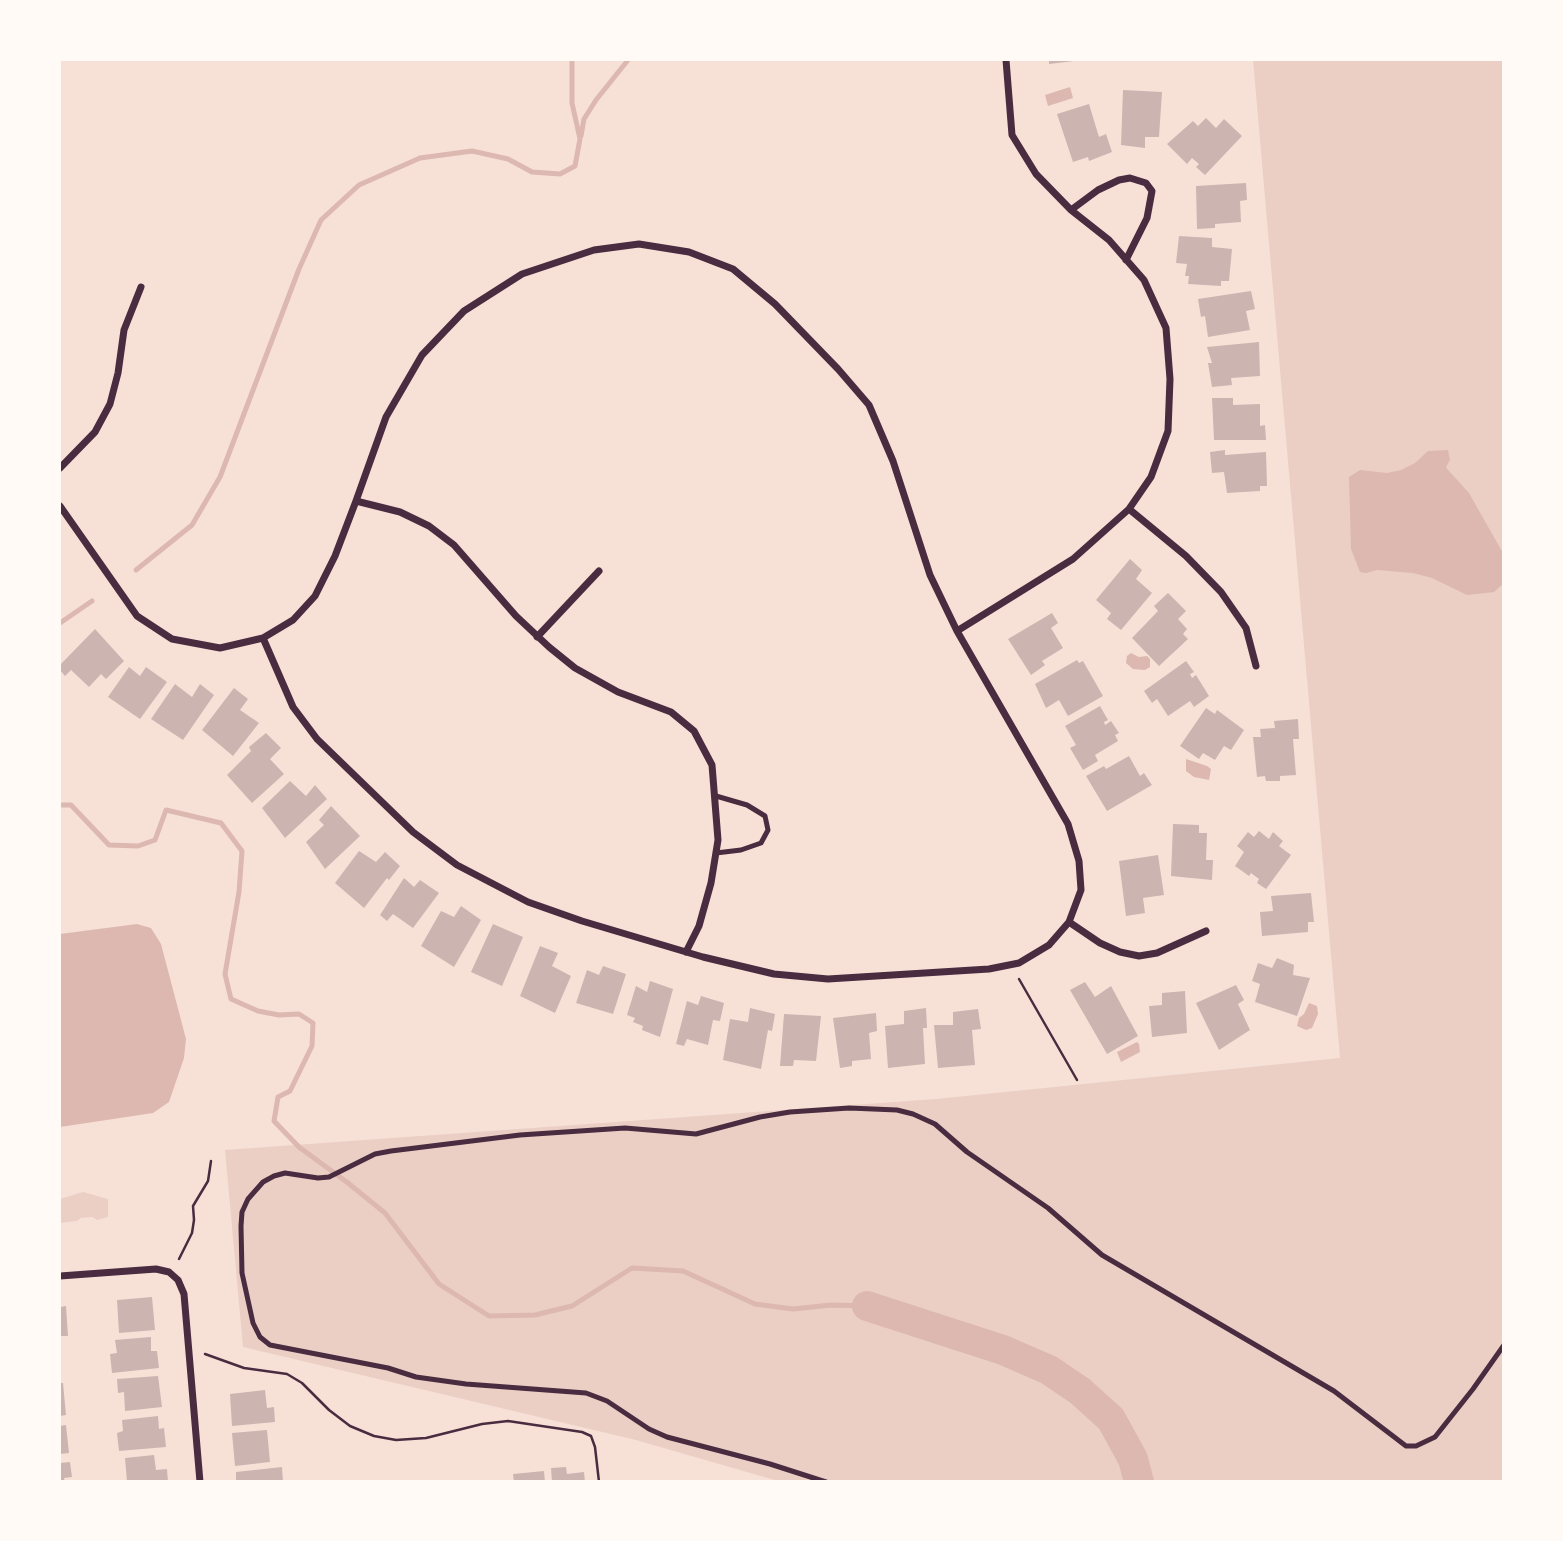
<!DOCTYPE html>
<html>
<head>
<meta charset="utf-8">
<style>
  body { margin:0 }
  #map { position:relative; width:1563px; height:1541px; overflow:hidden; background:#f7e1d7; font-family:"Zilla Slab",serif }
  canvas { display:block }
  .frame { position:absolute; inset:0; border:61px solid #fffaf5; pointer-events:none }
</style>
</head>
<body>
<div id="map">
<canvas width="1563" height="1541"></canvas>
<div class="frame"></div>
</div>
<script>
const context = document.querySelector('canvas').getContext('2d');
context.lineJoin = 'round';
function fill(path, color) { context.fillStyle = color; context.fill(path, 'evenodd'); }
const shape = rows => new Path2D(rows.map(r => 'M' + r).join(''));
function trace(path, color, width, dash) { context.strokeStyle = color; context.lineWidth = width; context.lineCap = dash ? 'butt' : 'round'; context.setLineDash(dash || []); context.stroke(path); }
const green = shape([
  [1253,60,1503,60,1503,1481,778,1481,636,1440,243,1347,225,1150,936,1099,1340,1058],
  [83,1192,108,1199,108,1217,97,1220,92,1217,81,1218,77,1221,60,1223,60,1199]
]);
const water = shape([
  [1070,87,1073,98,1048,106,1045,95],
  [1448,450,1450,460,1446,467,1448,470,1469,493,1503,553,1503,584,1494,592,1467,595,1432,578,1413,573,1377,570,1366,573,1360,572,1351,549,1349,477,1360,470,1387,473,1401,470,1415,463,1428,451],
  [1131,653,1139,657,1147,656,1150,659,1150,667,1145,670,1133,669,1126,663,1127,656],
  [1186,759,1207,766,1211,769,1209,780,1194,777,1186,771],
  [137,924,151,928,161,944,186,1039,184,1058,169,1102,153,1113,60,1127,60,934],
  [1309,1003,1317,1006,1318,1014,1312,1028,1306,1030,1297,1026,1299,1018,1304,1014],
  [1137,1042,1139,1044,1140,1052,1121,1062,1117,1052]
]);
const stream = shape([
  [581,136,584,119,596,100,628,60],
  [136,570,192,525,220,477,299,269,321,220,359,185,420,158,472,151,508,159,532,172,560,174,575,166,580,139,572,103,572,60],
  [60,623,92,601],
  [60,805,71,805,109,845,138,846,155,840,166,810,221,823,242,851,239,892,225,974,231,999,258,1011,279,1015,299,1014,313,1023,312,1046,290,1091,278,1097,274,1121,299,1147,348,1183,385,1213,439,1284,489,1316,535,1315,572,1306,632,1268,683,1271,755,1304,793,1309,831,1305,867,1306]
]);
const river = shape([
  [867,1306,1003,1350,1049,1370,1080,1391,1111,1419,1133,1459,1139,1482]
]);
const building = shape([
  [1049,60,1074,60,1074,61,1049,64],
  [1123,90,1162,92,1159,137,1145,137,1145,148,1121,145],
  [1089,104,1099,137,1106,134,1112,152,1089,161,1088,157,1073,162,1057,114],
  [1206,118,1216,128,1224,119,1242,136,1205,175,1196,167,1199,164,1192,158,1187,164,1167,144,1193,121,1198,126],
  [1246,183,1247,200,1240,201,1241,222,1215,224,1215,228,1197,229,1196,186],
  [1179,236,1212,238,1212,247,1232,249,1229,281,1221,281,1221,286,1188,284,1189,276,1185,276,1187,264,1176,263],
  [1251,291,1255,309,1246,311,1250,330,1208,337,1205,316,1201,317,1198,299],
  [1259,342,1260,376,1231,378,1232,385,1212,387,1208,363,1212,363,1207,347],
  [1212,398,1233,398,1233,405,1260,404,1260,426,1265,425,1266,440,1214,440],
  [1225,450,1225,455,1266,452,1267,486,1260,486,1260,491,1227,493,1224,472,1212,473,1210,452],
  [1130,559,1142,570,1136,579,1152,593,1121,630,1107,619,1111,613,1096,600],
  [1168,593,1186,611,1178,619,1187,629,1183,634,1188,639,1159,666,1132,638,1158,611,1154,606],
  [1052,613,1058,623,1051,628,1063,648,1042,661,1045,665,1031,675,1008,639],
  [95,629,124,661,106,679,101,674,89,687,71,670,65,676,60,670,60,665],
  [1077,660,1079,663,1083,661,1103,696,1068,716,1059,700,1046,708,1035,684],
  [1186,661,1194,672,1190,674,1192,678,1196,675,1209,696,1194,707,1190,701,1168,716,1157,699,1152,703,1144,691],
  [129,667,140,676,146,667,167,682,140,719,108,697],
  [175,684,192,697,200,684,214,695,183,740,151,719],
  [234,688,248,699,240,710,259,723,233,756,202,730],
  [1100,706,1108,720,1104,722,1105,725,1111,721,1119,733,1115,735,1118,741,1095,755,1098,761,1083,770,1070,748,1076,745,1065,726],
  [1206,708,1215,714,1217,710,1244,730,1231,750,1224,746,1215,760,1203,753,1199,759,1180,746],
  [1298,719,1299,739,1293,739,1296,775,1280,776,1280,781,1266,781,1265,776,1257,777,1253,737,1261,737,1260,729,1275,728,1274,721],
  [266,733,281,748,270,759,284,774,252,803,227,775,251,751,249,747],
  [1129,756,1140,776,1144,773,1152,785,1107,811,1086,776,1104,766,1106,769],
  [290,781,306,796,315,785,327,799,285,838,262,808],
  [331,806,360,836,325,869,306,842,324,825,319,820],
  [1173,824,1199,825,1199,833,1207,833,1206,860,1213,860,1212,880,1171,876],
  [1259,831,1269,839,1273,832,1283,841,1279,846,1291,855,1266,889,1257,883,1259,879,1251,873,1249,876,1235,866,1244,852,1237,846,1248,832,1254,837],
  [359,851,376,862,385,852,400,866,389,880,387,878,364,908,335,883],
  [1158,855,1164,895,1143,898,1145,913,1126,916,1119,861],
  [404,878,414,887,420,880,439,893,413,928,393,914,387,921,380,915],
  [1311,893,1314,922,1308,922,1308,932,1262,936,1260,912,1273,911,1271,896],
  [461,906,481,920,454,967,421,946,441,911,454,917],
  [493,924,523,937,502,986,471,972],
  [540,946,558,953,552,966,571,976,555,1013,520,996],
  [1277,958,1294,965,1293,975,1310,978,1297,1016,1255,1002,1260,984,1252,981,1258,963,1272,968],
  [603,966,626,974,613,1014,576,1003,587,970,599,975],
  [650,981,673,989,660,1037,642,1030,643,1026,633,1022,635,1018,627,1015,636,986,647,992],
  [1085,982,1095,997,1111,986,1138,1036,1107,1054,1070,990],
  [1236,985,1244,1000,1238,1004,1250,1030,1219,1050,1196,1003],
  [1185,991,1187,1033,1152,1037,1149,1006,1162,1005,1162,993],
  [701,996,724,1003,720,1021,713,1020,708,1045,687,1039,684,1046,676,1044,687,1001,698,1005],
  [750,1008,775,1014,772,1031,768,1030,761,1069,723,1060,730,1019,748,1022],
  [926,1008,927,1028,923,1028,925,1064,888,1068,885,1026,904,1024,904,1011],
  [978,1009,981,1029,972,1030,975,1065,938,1068,934,1025,953,1025,953,1012],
  [876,1013,877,1031,869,1033,871,1059,852,1061,852,1066,840,1068,833,1018],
  [784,1014,821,1016,816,1061,794,1060,793,1066,780,1066],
  [152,1297,155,1330,119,1333,117,1300],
  [66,1306,68,1336,60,1336,60,1307],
  [151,1337,151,1351,157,1351,159,1368,112,1373,110,1354,117,1353,115,1340],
  [158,1376,162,1407,125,1411,124,1392,118,1393,117,1379],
  [60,1383,63,1383,66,1415,60,1416],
  [265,1390,267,1408,274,1407,275,1422,232,1426,230,1394],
  [158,1416,159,1429,164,1428,166,1447,119,1451,117,1433,123,1431,122,1420],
  [66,1425,69,1453,60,1454,60,1426],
  [267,1430,270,1462,235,1466,232,1433],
  [154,1455,156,1470,167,1469,168,1482,127,1482,125,1458],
  [70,1462,72,1477,64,1478,65,1482,60,1482,60,1463],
  [282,1467,283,1482,236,1482,236,1472],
  [566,1467,567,1474,584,1472,585,1482,552,1482,551,1468],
  [544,1471,545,1482,514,1482,513,1474]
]);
const path = shape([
  [1019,979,1077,1080],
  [179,1259,192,1233,194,1220,193,1206,208,1181,211,1161],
  [205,1354,244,1368,287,1374,302,1383,329,1410,350,1426,374,1436,396,1440,426,1438,482,1424,508,1421,582,1432,591,1436,595,1447,599,1482]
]);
const service = shape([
  [716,796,747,805,765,816,768,830,761,843,741,850,716,853],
  [826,1482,770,1464,667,1437,649,1429,607,1401,586,1393,466,1384,416,1377,388,1368,270,1345,260,1337,253,1323,242,1273,241,1226,242,1212,248,1199,263,1182,274,1176,285,1173,318,1178,329,1177,375,1154,391,1151,520,1135,625,1128,696,1134,760,1117,790,1112,849,1108,897,1110,913,1114,935,1124,967,1152,1048,1208,1102,1255,1334,1391,1406,1446,1416,1446,1435,1437,1473,1389,1504,1345]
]);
const minor = shape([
  [1006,60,1012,135,1036,174,1071,210,1109,240,1144,280,1166,328,1170,379,1168,431,1151,477,1129,509,1186,556,1221,592,1246,628,1256,666],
  [1071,210,1098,190,1119,180,1130,178,1146,183,1152,191,1147,218,1126,260],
  [60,468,95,432,110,404,118,373,124,330,141,287],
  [356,501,400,512,429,526,454,545,516,616,549,647,575,668,618,692,671,712,694,731,712,765,718,840,711,883,699,926,686,952],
  [60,506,137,616,172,639,220,648,263,638,293,620,315,596,335,556,356,501,386,417,422,355,464,311,522,274,594,250,639,244,689,252,733,269,775,304,838,369,869,405,893,461,930,575,957,631,1068,824,1079,861,1081,890,1069,922,1049,945,1019,963,989,969,828,979,774,974,703,957,582,921,528,902,457,865,413,832,317,739,293,707,263,638],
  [957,631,1073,559,1129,509],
  [537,637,599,571],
  [1069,922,1100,943,1120,952,1139,956,1157,953,1206,931],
  [60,1276,156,1269,169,1272,178,1280,184,1294,200,1482]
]);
fill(green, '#ebcfc5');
fill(water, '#dcb8b0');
trace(stream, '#dcb8b0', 5);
trace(river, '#dcb8b0', 30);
fill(building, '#ccb4b1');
trace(path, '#4a2c40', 2.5);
trace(service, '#4a2c40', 5);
trace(minor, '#4a2c40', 7);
</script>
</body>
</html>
